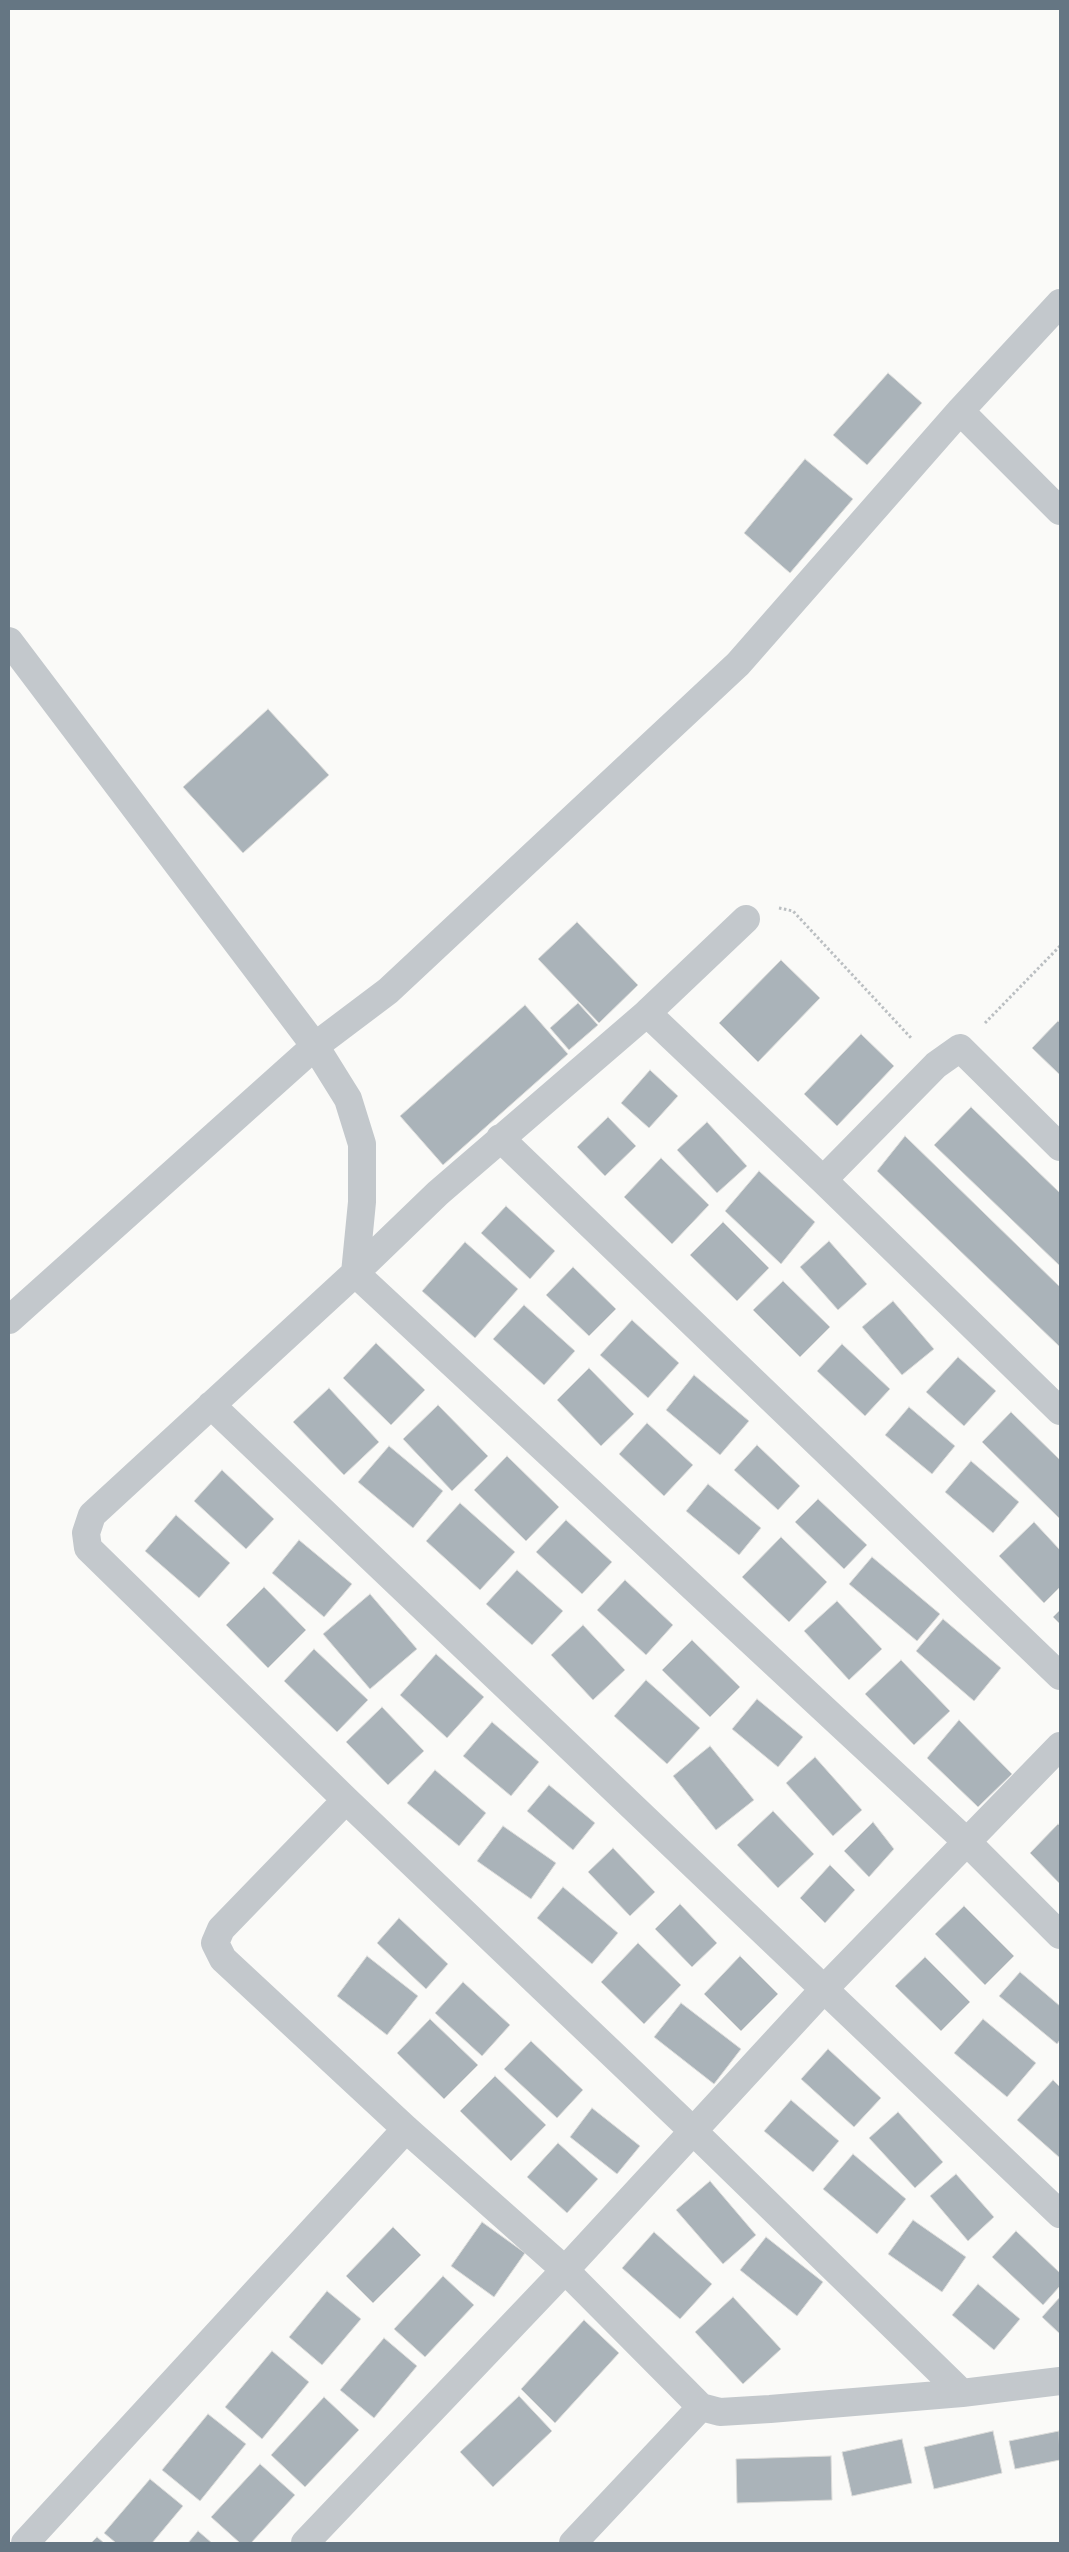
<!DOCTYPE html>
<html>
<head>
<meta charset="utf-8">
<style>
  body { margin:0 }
  #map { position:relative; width:1069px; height:2552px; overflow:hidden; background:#fafaf8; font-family:"Work Sans",sans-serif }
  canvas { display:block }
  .frame { position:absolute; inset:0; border:10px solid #657683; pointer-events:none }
</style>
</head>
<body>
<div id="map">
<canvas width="1069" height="2552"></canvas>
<div class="frame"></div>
</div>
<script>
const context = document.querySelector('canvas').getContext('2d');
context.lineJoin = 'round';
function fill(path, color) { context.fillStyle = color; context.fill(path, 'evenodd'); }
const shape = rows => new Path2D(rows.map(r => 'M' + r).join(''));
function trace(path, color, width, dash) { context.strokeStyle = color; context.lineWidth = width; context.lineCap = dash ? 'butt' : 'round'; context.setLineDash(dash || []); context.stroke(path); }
const building = shape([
  [888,373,922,403,867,465,833,435,888,373],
  [805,459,853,499,790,573,744,533,805,459],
  [268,709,329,775,243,853,183,787,268,709],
  [577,922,638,985,599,1023,538,959,577,922],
  [781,960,820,998,758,1062,719,1023,781,960],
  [578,1003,598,1025,569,1050,550,1028,578,1003],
  [525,1005,568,1054,443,1165,400,1116,525,1005],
  [1058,1021,1060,1023,1060,1075,1032,1048,1058,1021],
  [861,1034,894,1066,837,1126,804,1094,861,1034],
  [650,1070,678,1096,649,1128,621,1103,650,1070],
  [971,1107,1060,1193,1060,1266,934,1145,971,1107],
  [608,1117,636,1146,605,1176,577,1147,608,1117],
  [707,1122,747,1166,717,1193,677,1150,707,1122],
  [905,1136,1060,1287,1060,1347,877,1171,905,1136],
  [661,1158,709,1205,672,1244,624,1197,661,1158],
  [759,1171,815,1222,781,1264,725,1211,759,1171],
  [506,1206,555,1251,530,1279,481,1233,506,1206],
  [723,1222,769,1268,737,1301,690,1255,723,1222],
  [829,1241,867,1284,838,1310,800,1267,829,1241],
  [465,1242,518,1289,475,1338,422,1291,465,1242],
  [573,1267,616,1309,589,1336,546,1295,573,1267],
  [783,1281,830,1327,800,1357,753,1310,783,1281],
  [893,1301,934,1349,902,1375,862,1327,893,1301],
  [524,1305,575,1351,544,1385,493,1339,524,1305],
  [632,1320,679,1363,648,1398,600,1355,632,1320],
  [376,1343,425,1390,391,1425,343,1378,376,1343],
  [842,1344,890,1389,865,1416,817,1371,842,1344],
  [958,1357,996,1391,964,1426,926,1392,958,1357],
  [589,1368,634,1414,601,1446,557,1400,589,1368],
  [694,1375,749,1421,720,1455,666,1410,694,1375],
  [329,1388,379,1442,344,1475,293,1422,329,1388],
  [438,1405,488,1456,452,1491,403,1439,438,1405],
  [909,1407,955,1446,932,1474,885,1435,909,1407],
  [1011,1412,1060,1460,1060,1519,982,1442,1011,1412],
  [647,1423,693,1465,664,1496,619,1454,647,1423],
  [757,1445,800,1486,778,1510,734,1470,757,1445],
  [389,1446,443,1491,413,1528,358,1482,389,1446],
  [507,1456,559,1507,526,1541,474,1490,507,1456],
  [971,1461,1019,1502,993,1533,945,1492,971,1461],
  [222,1470,274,1519,246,1549,194,1501,222,1470],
  [708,1484,761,1528,739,1555,686,1511,708,1484],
  [818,1499,867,1545,844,1569,795,1522,818,1499],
  [460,1503,515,1552,480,1590,426,1541,460,1503],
  [176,1515,230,1563,199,1598,145,1551,176,1515],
  [566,1520,612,1562,582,1594,536,1552,566,1520],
  [1034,1522,1060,1550,1060,1587,1044,1603,999,1556,1034,1522],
  [781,1537,827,1582,789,1622,742,1577,781,1537],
  [299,1540,352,1584,324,1617,272,1573,299,1540],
  [872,1557,940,1614,917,1641,849,1584,872,1557],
  [517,1570,563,1611,532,1645,486,1604,517,1570],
  [625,1580,673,1625,646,1655,597,1610,625,1580],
  [264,1587,306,1630,268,1668,226,1625,264,1587],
  [370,1594,417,1649,370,1689,323,1634,370,1594],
  [837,1601,882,1649,849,1680,804,1631,837,1601],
  [1060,1610,1060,1624,1053,1617,1060,1610],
  [943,1619,1001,1668,974,1701,916,1651,943,1619],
  [583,1625,625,1670,593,1700,551,1655,583,1625],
  [692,1640,740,1687,710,1717,662,1670,692,1640],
  [314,1649,368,1700,337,1732,284,1681,314,1649],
  [436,1654,484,1697,447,1738,400,1695,436,1654],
  [901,1660,950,1711,914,1745,865,1694,901,1660],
  [646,1680,700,1728,667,1764,614,1716,646,1680],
  [757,1699,803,1737,778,1767,732,1729,757,1699],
  [382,1707,424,1751,388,1785,346,1742,382,1707],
  [959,1720,1012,1774,978,1807,927,1758,959,1720],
  [492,1722,539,1762,511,1796,463,1756,492,1722],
  [710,1746,754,1800,716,1830,673,1776,710,1746],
  [815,1757,862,1810,833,1836,786,1783,815,1757],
  [435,1770,486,1813,459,1846,407,1803,435,1770],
  [549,1785,595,1823,573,1850,527,1811,549,1785],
  [773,1811,814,1854,778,1888,737,1845,773,1811],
  [873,1822,894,1849,869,1877,844,1851,873,1822],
  [1058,1824,1060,1826,1060,1884,1030,1853,1058,1824],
  [503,1826,556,1863,531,1899,477,1861,503,1826],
  [613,1848,655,1892,630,1916,588,1872,613,1848],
  [830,1865,855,1890,825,1923,800,1898,830,1865],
  [563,1887,618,1933,592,1964,537,1918,563,1887],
  [680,1904,717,1943,692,1967,655,1929,680,1904],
  [964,1906,1014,1956,985,1985,935,1934,964,1906],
  [399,1918,448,1964,426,1989,377,1943,399,1918],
  [638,1943,681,1985,644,2024,601,1982,638,1943],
  [367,1956,418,1996,387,2035,337,1996,367,1956],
  [740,1956,778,1994,741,2031,704,1994,740,1956],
  [925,1957,970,2002,941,2031,895,1986,925,1957],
  [1020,1972,1060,2006,1060,2040,1057,2044,999,1996,1020,1972],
  [463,1982,510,2025,482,2056,435,2013,463,1982],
  [681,2003,741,2049,714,2084,654,2037,681,2003],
  [430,2019,478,2065,444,2099,397,2053,430,2019],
  [983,2019,1036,2063,1007,2097,954,2053,983,2019],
  [531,2041,583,2090,557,2118,504,2069,531,2041],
  [828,2049,881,2098,854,2127,801,2079,828,2049],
  [495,2076,546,2125,511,2161,460,2111,495,2076],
  [1053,2080,1060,2087,1060,2158,1017,2120,1053,2080],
  [791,2100,839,2141,813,2172,764,2131,791,2100],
  [592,2108,640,2146,617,2174,570,2137,592,2108],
  [898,2112,943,2162,915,2188,869,2138,898,2112],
  [558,2143,598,2179,567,2213,527,2177,558,2143],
  [853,2154,906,2199,877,2234,823,2189,853,2154],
  [956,2174,994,2217,968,2241,930,2196,956,2174],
  [710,2181,756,2235,723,2264,676,2210,710,2181],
  [913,2220,966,2257,942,2292,888,2254,913,2220],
  [482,2222,525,2253,494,2297,451,2266,482,2222],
  [393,2227,421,2255,373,2303,346,2276,393,2227],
  [1016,2231,1060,2273,1060,2286,1043,2305,992,2257,1016,2231],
  [654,2232,712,2284,680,2319,622,2268,654,2232],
  [766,2237,823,2282,797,2316,740,2270,766,2237],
  [443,2276,474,2305,425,2357,394,2329,443,2276],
  [978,2284,1020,2319,994,2350,952,2315,978,2284],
  [327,2291,361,2319,322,2365,289,2337,327,2291],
  [733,2297,781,2349,743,2384,695,2332,733,2297],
  [1060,2297,1060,2334,1042,2317,1060,2297],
  [584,2320,619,2353,555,2423,521,2389,584,2320],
  [384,2338,417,2366,374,2418,340,2390,384,2338],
  [272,2351,309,2382,262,2439,225,2407,272,2351],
  [519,2396,552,2431,493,2487,460,2452,519,2396],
  [324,2397,359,2430,305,2487,271,2455,324,2397],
  [208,2414,246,2444,200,2501,162,2470,208,2414],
  [993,2431,1002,2473,934,2489,924,2447,993,2431],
  [1059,2431,1060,2460,1015,2469,1009,2441,1059,2431],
  [902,2439,912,2483,852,2496,842,2452,902,2439],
  [831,2456,832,2500,737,2503,736,2459,831,2456],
  [260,2464,295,2495,251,2543,240,2543,211,2517,260,2464],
  [150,2479,183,2506,152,2543,116,2543,104,2533,150,2479],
  [198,2531,212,2543,188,2543,198,2531],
  [97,2537,104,2543,91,2543,97,2537]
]);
const path = shape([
  [779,908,793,911,912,1039],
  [985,1023,1060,946]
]);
const street = shape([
  [960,411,1060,511],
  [9,641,315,1046,348,1099,362,1144,362,1202,355,1273,967,1842,1060,1935],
  [746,919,647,1013,438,1193,355,1273,92,1515,86,1533,88,1548,346,1800,692,2130,962,2393],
  [647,1013,823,1180,1060,1411],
  [500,1138,1060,1676],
  [823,1180,936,1065,960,1048,1060,1147],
  [9,1320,315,1046,388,991,738,664,960,411,1060,303],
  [211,1405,1060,2214],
  [346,1800,221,1929,215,1943,223,1959,406,2129,565,2270,701,2407,720,2412,770,2409,962,2393,1060,2381],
  [25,2543,406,2129],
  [305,2543,565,2270,825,1988,1060,1746],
  [573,2543,701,2407]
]);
fill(building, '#aab3b9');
trace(building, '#dcdcda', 1);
trace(path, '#bbbfc2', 3, [2.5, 2.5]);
trace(street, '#c3c8cc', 28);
</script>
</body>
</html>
